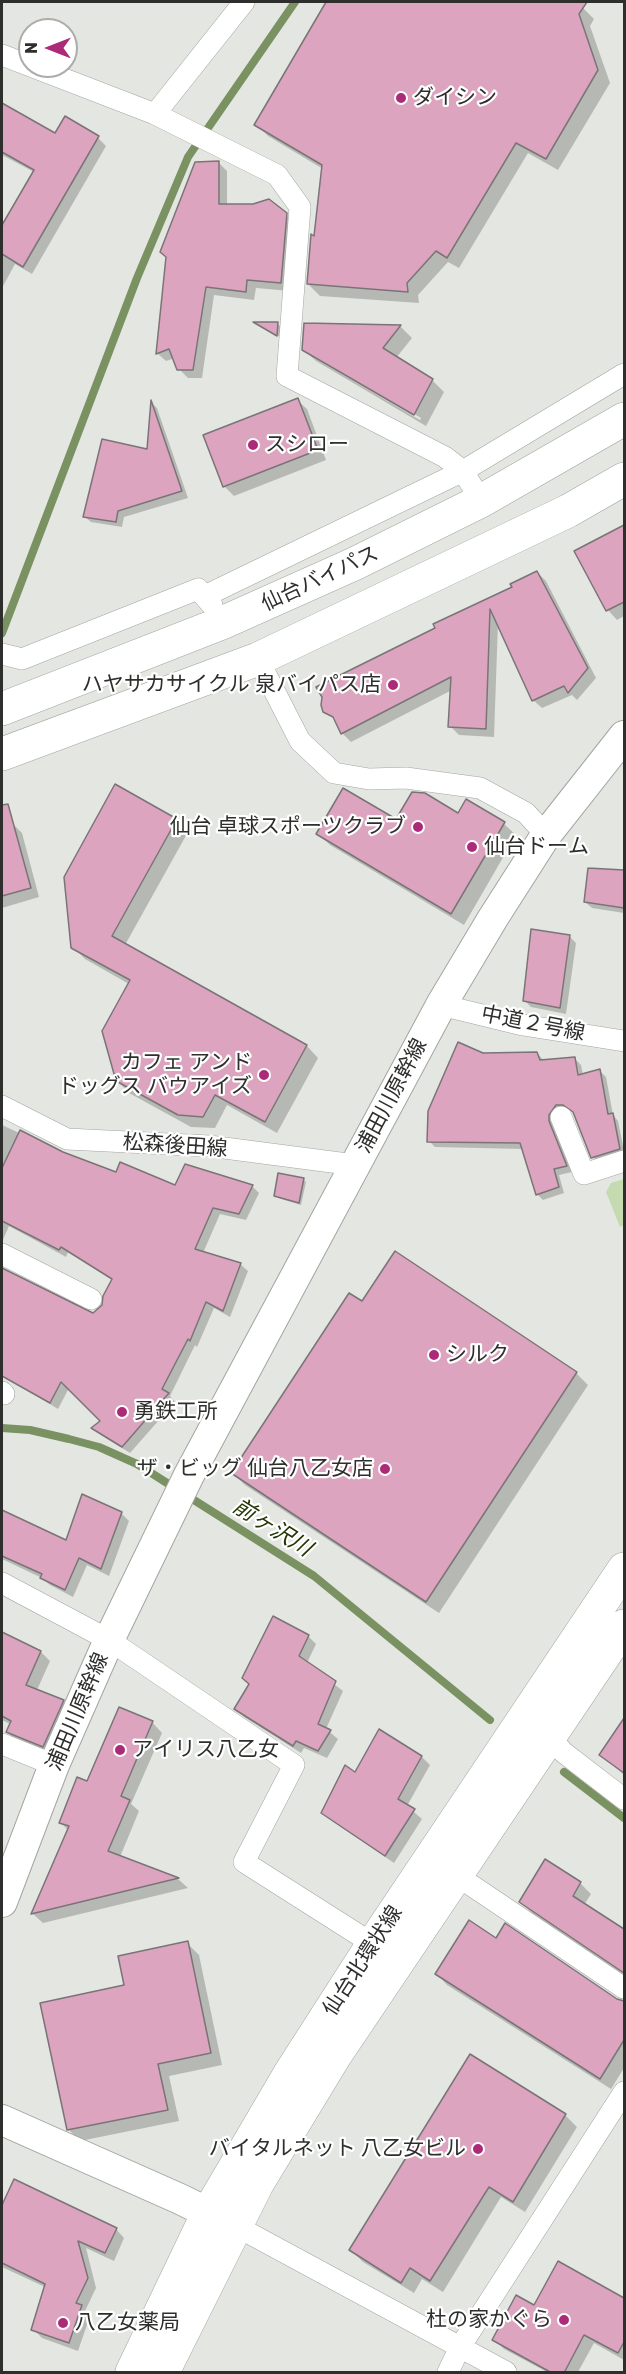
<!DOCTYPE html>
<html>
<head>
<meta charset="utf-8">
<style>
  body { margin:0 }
  #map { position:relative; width:626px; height:2374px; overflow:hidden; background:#e4e7e1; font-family:Rubik,sans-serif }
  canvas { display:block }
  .frame { position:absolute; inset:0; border:3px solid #2e2f2d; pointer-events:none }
  .north { position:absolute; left:18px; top:18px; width:60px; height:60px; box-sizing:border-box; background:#fff; border:2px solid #abacab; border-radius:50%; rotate:270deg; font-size:16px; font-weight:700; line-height:24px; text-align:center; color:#2e2f2d }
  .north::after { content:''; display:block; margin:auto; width:21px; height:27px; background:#ab2b78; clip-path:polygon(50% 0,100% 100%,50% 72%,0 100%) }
</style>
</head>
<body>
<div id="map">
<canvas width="626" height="2374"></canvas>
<div class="frame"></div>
<div class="north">N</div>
</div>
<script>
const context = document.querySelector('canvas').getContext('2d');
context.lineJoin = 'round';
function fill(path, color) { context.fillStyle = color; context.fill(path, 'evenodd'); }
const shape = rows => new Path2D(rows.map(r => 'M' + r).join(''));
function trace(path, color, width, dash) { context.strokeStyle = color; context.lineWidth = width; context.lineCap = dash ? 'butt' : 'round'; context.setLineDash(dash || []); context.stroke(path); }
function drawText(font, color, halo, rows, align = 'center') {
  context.font = font + ' Rubik,"Noto Sans JP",sans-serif'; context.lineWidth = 4.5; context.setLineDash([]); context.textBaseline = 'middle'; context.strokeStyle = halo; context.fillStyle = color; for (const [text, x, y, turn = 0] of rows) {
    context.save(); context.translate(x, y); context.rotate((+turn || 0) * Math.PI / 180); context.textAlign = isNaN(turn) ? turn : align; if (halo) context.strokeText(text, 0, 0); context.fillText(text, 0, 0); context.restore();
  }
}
const green = shape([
  [624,1179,624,1225,620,1227,606,1192,611,1183]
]);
const shadow = shape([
  [328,2,456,2,464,7,467,2,572,2,583,8,594,19,590,26,610,83,558,170,528,153,459,268,448,262,418,295,419,303,320,296,308,284,323,169,268,136,256,124],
  [2,105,56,135,98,138,106,146,32,274,15,264,2,288,2,228,34,172,2,155],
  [218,162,227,171,227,205,286,215,295,224,290,291,256,288,254,300,214,295,202,378,188,378,179,369,175,358,166,361,157,353],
  [258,324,278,324,281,327,280,337],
  [305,324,401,327,412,338,396,358,432,380,444,392,426,426,316,361,303,349],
  [314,355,421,418,420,420,314,358],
  [297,400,307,409,326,460,234,496,224,486],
  [152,403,157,408,188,498,124,517,122,527,91,522,84,516,148,451],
  [624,527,624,616,617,620,608,610,576,552],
  [537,572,546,581,596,678,577,700,572,695,542,708,533,700,498,623,494,737,459,735,450,726,452,690,351,742,342,733,336,720,323,708,436,629,514,587],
  [467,801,504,824,516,835,464,925,330,845,318,833,396,821,459,815],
  [176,820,188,832,125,945,307,1046,318,1058,277,1133,227,1105,215,1128,191,1127,129,1093,117,1080,129,984,85,959,73,947],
  [13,824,22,833,39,897,2,908,2,827],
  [589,869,624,872,624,913,592,908,585,902],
  [569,936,576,943,566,1014,531,1007,525,1001],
  [537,1053,544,1061,575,1059,581,1065,583,1075,600,1071,606,1077,613,1115,618,1121,624,1151,624,1155,599,1163,593,1157,573,1111,569,1110,557,1115,572,1172,559,1175,564,1193,543,1200,537,1194,523,1149,435,1147,429,1141,483,1055],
  [2,1125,62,1153,117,1174,176,1187,252,1186,259,1193,246,1220,220,1214,203,1253,240,1264,248,1271,230,1317,214,1308,197,1347,195,1345,170,1396,175,1402,130,1453,101,1435,94,1428,102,1421,69,1388,58,1409,2,1375,2,1270,94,1315,103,1306,113,1280,68,1252,66,1257,9,1226,2,1242],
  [303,1179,306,1182,301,1205,278,1198,275,1195],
  [395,1253,576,1373,588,1385,439,1613,245,1485,233,1473,362,1303],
  [2,1511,67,1542,121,1513,129,1521,109,1576,87,1565,73,1597,50,1585,42,1578,2,1559],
  [2,1634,41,1652,50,1661,37,1690,63,1701,73,1710,53,1755,17,1741,7,1732,10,1724,2,1720],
  [308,1636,316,1644,307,1663,343,1691,326,1729,338,1739,327,1758,304,1748,301,1753,244,1717,236,1709,250,1685],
  [624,1721,624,1775,601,1755],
  [152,1722,162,1733,131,1804,139,1811,120,1857,178,1879,188,1888,43,1923,33,1914,69,1831,60,1822,88,1783],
  [379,1731,422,1757,430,1765,407,1806,422,1819,394,1863,332,1821,323,1813,355,1774],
  [546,1861,580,1883,591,1894,584,1905,624,1931,624,1975,532,1913,521,1902],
  [497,1940,616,2000,624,2002,624,2068,611,2089,447,1985,437,1974],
  [187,1943,199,1955,222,2065,169,2076,179,2121,80,2141,68,2129,126,1986],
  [470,2056,565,2115,577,2127,525,2212,501,2197,443,2292,422,2279,414,2293,363,2262,351,2250],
  [14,2181,116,2229,124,2238,114,2261,86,2248,96,2288,85,2311,90,2316,78,2351,42,2338,33,2329,45,2287,2,2267,2,2208],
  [559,2264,624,2300,624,2360,594,2343,578,2372,547,2372,504,2349,494,2339,535,2307]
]);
const stream = shape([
  [2,633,137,278,188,157,295,2],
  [2,1428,30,1430,69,1439,99,1447,137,1464,314,1576,490,1720],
  [564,1772,624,1818]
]);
const building = shape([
  [326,2,587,2,579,14,598,70,546,159,516,143,447,258,436,251,407,283,408,292,307,284,311,234,314,236,322,165,254,125,326,2],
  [2,103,55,133,65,116,99,136,23,267,2,254,2,225,34,170,2,152,2,103],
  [219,161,219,204,253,204,269,199,287,213,281,283,247,280,246,292,206,287,193,370,177,370,169,349,156,354,166,257,160,252,195,162,219,161],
  [253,322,278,322,277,336,253,322],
  [304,323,401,325,383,348,433,379,414,415,302,350,304,323],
  [298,398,318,450,223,487,203,435,298,398],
  [151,400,182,491,118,511,116,522,83,517,102,439,147,449,151,400],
  [624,525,624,602,606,611,574,551,624,525],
  [537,571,588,668,568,693,564,686,532,701,490,609,486,729,448,727,451,677,341,734,333,717,323,712,321,705,322,697,316,687,435,628,433,624,512,587,510,584,537,571],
  [115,784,177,819,112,936,307,1045,265,1122,215,1095,203,1117,178,1115,116,1081,102,1031,130,980,71,948,64,877,115,784],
  [343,788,396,819,412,792,425,793,458,813,466,799,505,822,451,914,316,834,343,788],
  [8,804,31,888,2,896,2,805,8,804],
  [588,868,624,870,624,908,584,902,588,868],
  [531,929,570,935,560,1008,523,1001,531,929],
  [458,1042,483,1053,537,1052,540,1060,575,1057,578,1075,600,1069,608,1114,613,1113,620,1149,591,1158,573,1112,563,1105,556,1105,549,1115,549,1121,567,1166,554,1169,559,1187,536,1195,520,1143,427,1142,428,1111,458,1042],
  [20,1130,63,1152,116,1172,120,1162,175,1185,185,1164,253,1185,239,1214,213,1208,195,1249,241,1263,223,1311,206,1302,190,1341,188,1339,162,1389,169,1393,122,1447,91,1428,100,1421,61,1382,50,1403,2,1376,2,1268,93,1313,102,1305,103,1296,112,1279,61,1247,59,1250,2,1221,2,1168,20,1130],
  [278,1173,304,1178,299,1203,274,1196,278,1173],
  [395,1251,577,1372,426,1602,231,1473,349,1293,362,1301,395,1251],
  [82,1494,122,1512,101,1569,79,1558,65,1590,40,1578,42,1574,2,1556,2,1510,66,1540,82,1494],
  [273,1616,309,1635,299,1656,336,1681,318,1724,331,1730,318,1751,296,1741,293,1746,234,1709,249,1684,242,1678,273,1616],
  [2,1632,41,1651,26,1685,64,1700,43,1747,6,1732,11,1721,2,1716,2,1632],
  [119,1707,153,1721,121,1796,130,1800,108,1851,179,1878,31,1914,69,1826,59,1823,77,1777,87,1781,119,1707],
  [624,1718,624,1773,599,1755,624,1718],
  [379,1729,422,1756,398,1799,415,1809,385,1856,321,1813,345,1765,355,1772,379,1729],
  [545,1859,581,1882,573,1896,624,1929,624,1973,519,1902,545,1859],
  [469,1920,496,1938,505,1923,617,1999,624,2001,624,2040,600,2079,435,1974,469,1920],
  [188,1941,211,2053,158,2064,168,2110,67,2130,40,2003,124,1985,118,1956,188,1941],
  [470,2054,566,2114,513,2202,489,2187,430,2281,410,2268,401,2283,349,2250,470,2054],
  [14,2179,117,2228,105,2253,78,2241,88,2278,76,2303,82,2305,69,2343,31,2330,45,2284,2,2263,2,2205,14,2179],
  [558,2261,624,2298,624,2342,618,2353,584,2335,564,2373,552,2373,492,2340,516,2295,534,2305,558,2261]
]);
const street = shape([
  [2,55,155,114,277,175,300,207,287,376,445,457,463,471,481,501],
  [155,114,244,2],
  [205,596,463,471,624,374],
  [2,654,22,659,198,589,212,605],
  [258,659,300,741,334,773,369,779,406,778,480,788,526,813,546,835],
  [441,1005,523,1025,624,1041],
  [2,1106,67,1139,209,1146,355,1165],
  [561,1117,584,1174,624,1161],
  [2,1254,91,1299],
  [2,1392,4,1394],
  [2,1583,109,1640,294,1765,244,1862,373,1944],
  [551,1738,563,1752,624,1799],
  [2,1744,54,1765],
  [456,1875,624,1988],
  [234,2225,506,2372],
  [448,2372,460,2347,624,2092]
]);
const secondary = shape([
  [2,1902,54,1765,109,1640,189,1475,441,1005,493,918,546,835,624,736],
  [2,2120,180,2199,231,2224]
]);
const primary = shape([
  [132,2372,208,2213,289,2075,373,1944,624,1569],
  [163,2372,257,2184,336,2054,624,1626]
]);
const highway = shape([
  [2,709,222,623,354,564,481,501,624,419],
  [2,754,258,659,568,511,624,479]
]);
const markers = [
  [401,98,6,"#ab2b78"],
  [253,445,6,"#ab2b78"],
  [393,685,6,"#ab2b78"],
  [418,827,6,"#ab2b78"],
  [472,847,6,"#ab2b78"],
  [264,1075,6,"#ab2b78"],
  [434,1355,6,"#ab2b78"],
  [122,1412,6,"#ab2b78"],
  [385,1469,6,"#ab2b78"],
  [120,1750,6,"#ab2b78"],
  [478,2149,6,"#ab2b78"],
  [564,2320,6,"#ab2b78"],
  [63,2323,6,"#ab2b78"]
];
const poiNames = [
  ["ダイシン",413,98],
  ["スシロー",265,445],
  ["ハヤサカサイクル 泉バイパス店",381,685,"right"],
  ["仙台 卓球スポーツクラブ",406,827,"right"],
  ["仙台ドーム",484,847],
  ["カフェ アンド",252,1063,"right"],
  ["ドッグス バウアイズ",252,1087,"right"],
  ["シルク",446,1355],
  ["勇鉄工所",134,1412],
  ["ザ・ビッグ 仙台八乙女店",373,1469,"right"],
  ["アイリス八乙女",132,1750],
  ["バイタルネット 八乙女ビル",466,2149,"right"],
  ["杜の家かぐら",552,2320,"right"],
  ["八乙女薬局",75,2323]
];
const streetNames = [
  ["仙台バイパス",320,579,-25],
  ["中道２号線",533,1024,11],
  ["浦田川原幹線",392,1096,-62],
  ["松森後田線",175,1146,4],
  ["浦田川原幹線",78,1712,-67],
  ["仙台北環状線",363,1961,-57]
];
const waterNames = [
  ["前ヶ沢川",272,1528,32]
];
fill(green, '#c6dab2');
fill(shadow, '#0003');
trace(stream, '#7a9161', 8);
fill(building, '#dca4bf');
trace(building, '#7a7477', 1.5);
trace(street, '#a2a5a0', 22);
trace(secondary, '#a2a5a0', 32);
trace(primary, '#a2a5a0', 34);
trace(highway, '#a2a5a0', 34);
trace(street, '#fff', 21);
trace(secondary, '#fff', 30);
trace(primary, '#fff', 33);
trace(highway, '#fff', 33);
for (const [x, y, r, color] of markers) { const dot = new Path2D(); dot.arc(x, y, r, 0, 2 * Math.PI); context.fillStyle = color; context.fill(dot); trace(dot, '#fff', 2); }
drawText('21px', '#2e2f2d', '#fff', poiNames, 'left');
drawText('21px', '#2e2f2d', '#fff', streetNames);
drawText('italic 22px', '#213600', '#fff', waterNames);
</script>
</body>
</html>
